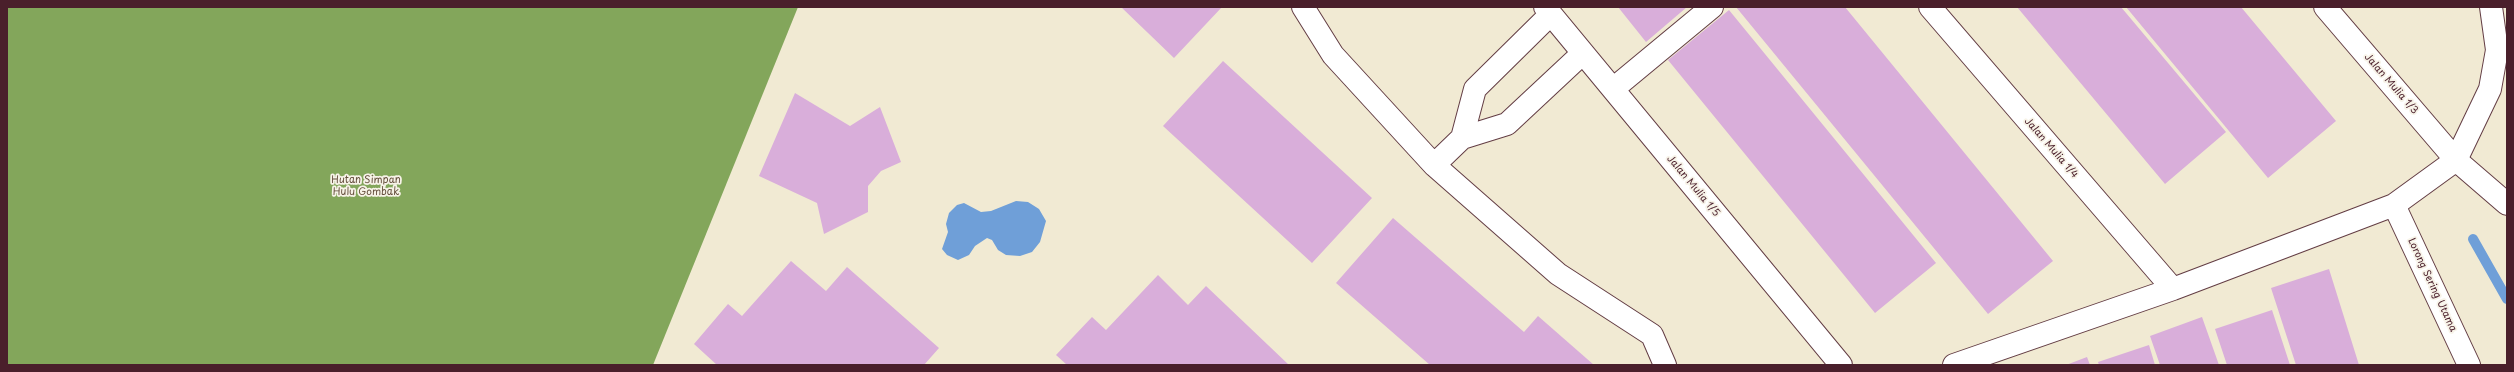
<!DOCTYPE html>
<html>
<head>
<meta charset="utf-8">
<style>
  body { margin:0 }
  #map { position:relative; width:2514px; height:372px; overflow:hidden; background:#f1ead3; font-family:"Playpen Sans",sans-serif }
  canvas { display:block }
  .frame { position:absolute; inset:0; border:8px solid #4a1f2b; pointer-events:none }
</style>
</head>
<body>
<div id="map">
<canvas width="2514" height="372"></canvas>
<div class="frame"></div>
</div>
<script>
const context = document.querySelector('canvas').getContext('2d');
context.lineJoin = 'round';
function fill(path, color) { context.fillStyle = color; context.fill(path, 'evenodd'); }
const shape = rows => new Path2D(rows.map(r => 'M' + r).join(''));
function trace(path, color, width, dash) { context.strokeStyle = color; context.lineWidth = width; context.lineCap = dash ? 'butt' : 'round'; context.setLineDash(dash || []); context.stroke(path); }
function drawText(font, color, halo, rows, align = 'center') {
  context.font = font + ' "Playpen Sans",sans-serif'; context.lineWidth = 3.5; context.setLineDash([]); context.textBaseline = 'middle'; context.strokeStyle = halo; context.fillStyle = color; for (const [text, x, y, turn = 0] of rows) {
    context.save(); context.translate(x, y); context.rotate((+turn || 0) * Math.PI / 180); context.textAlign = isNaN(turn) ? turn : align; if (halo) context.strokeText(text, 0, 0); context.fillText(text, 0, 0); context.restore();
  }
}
const forest = shape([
  [7,7,798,7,653,365,7,365]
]);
const water = shape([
  [1016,201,1028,202,1039,209,1046,221,1040,242,1032,252,1020,256,1006,255,998,250,992,240,987,238,975,246,969,255,958,260,947,255,942,249,948,232,946,224,949,213,957,205,964,203,981,212,991,211]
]);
const stream = shape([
  [2473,239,2507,299]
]);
const building = shape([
  [1121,7,1222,7,1174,58],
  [1618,7,1687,7,1646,42],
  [1736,7,1845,7,2053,261,1988,314],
  [2017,7,2121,7,2226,132,2165,184],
  [2126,7,2241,7,2336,121,2268,178],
  [1729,10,1936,263,1875,313,1668,60],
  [1223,61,1372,198,1312,263,1163,126],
  [795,93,850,126,880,107,901,162,881,171,868,186,868,212,824,234,817,203,759,176],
  [1393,218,1524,332,1538,316,1594,365,1430,365,1336,283],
  [791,261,826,291,847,267,939,348,924,365,717,365,694,344,728,304,742,316],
  [2329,269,2359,365,2296,365,2271,288],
  [1158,275,1188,305,1206,286,1289,365,1067,365,1056,355,1092,317,1106,330],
  [2272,310,2290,365,2227,365,2215,329],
  [2202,317,2219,365,2160,365,2150,336],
  [2149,345,2155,365,2099,365,2098,362],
  [2087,357,2090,365,2066,365]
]);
const minor = shape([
  [1303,7,1333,55,1434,165,1558,274,1652,335,1665,365],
  [1545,7,1841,365],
  [1930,7,2173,289],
  [2325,7,2456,160,2507,204],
  [1613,89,1712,7],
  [1462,138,1475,89,1551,14],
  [1434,165,1462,138,1507,124,1583,53],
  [2394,205,2469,365],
  [1954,365,2173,289,2394,205,2456,160,2490,89,2497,50,2491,7]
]);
const streetNames = [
  ["Jalan Mulia 1/3",2391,84,49],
  ["Jalan Mulia 1/4",2051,148,49],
  ["Jalan Mulia 1/5",1693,186,50],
  ["Lorong Sering Utama",2432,285,65]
];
const parkNames = [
  ["Hutan Simpan",366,180],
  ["Hulu Gombak",366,192]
];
fill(forest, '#83a65b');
fill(water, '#6f9fd8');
trace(stream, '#6f9fd8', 10);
fill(building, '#d9aeda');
trace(minor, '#633d44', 24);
trace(minor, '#fff', 22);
drawText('10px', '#4a1f2b', '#f7f3e8', streetNames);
drawText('10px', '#654f3d', '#f7f3e8', parkNames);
</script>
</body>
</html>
